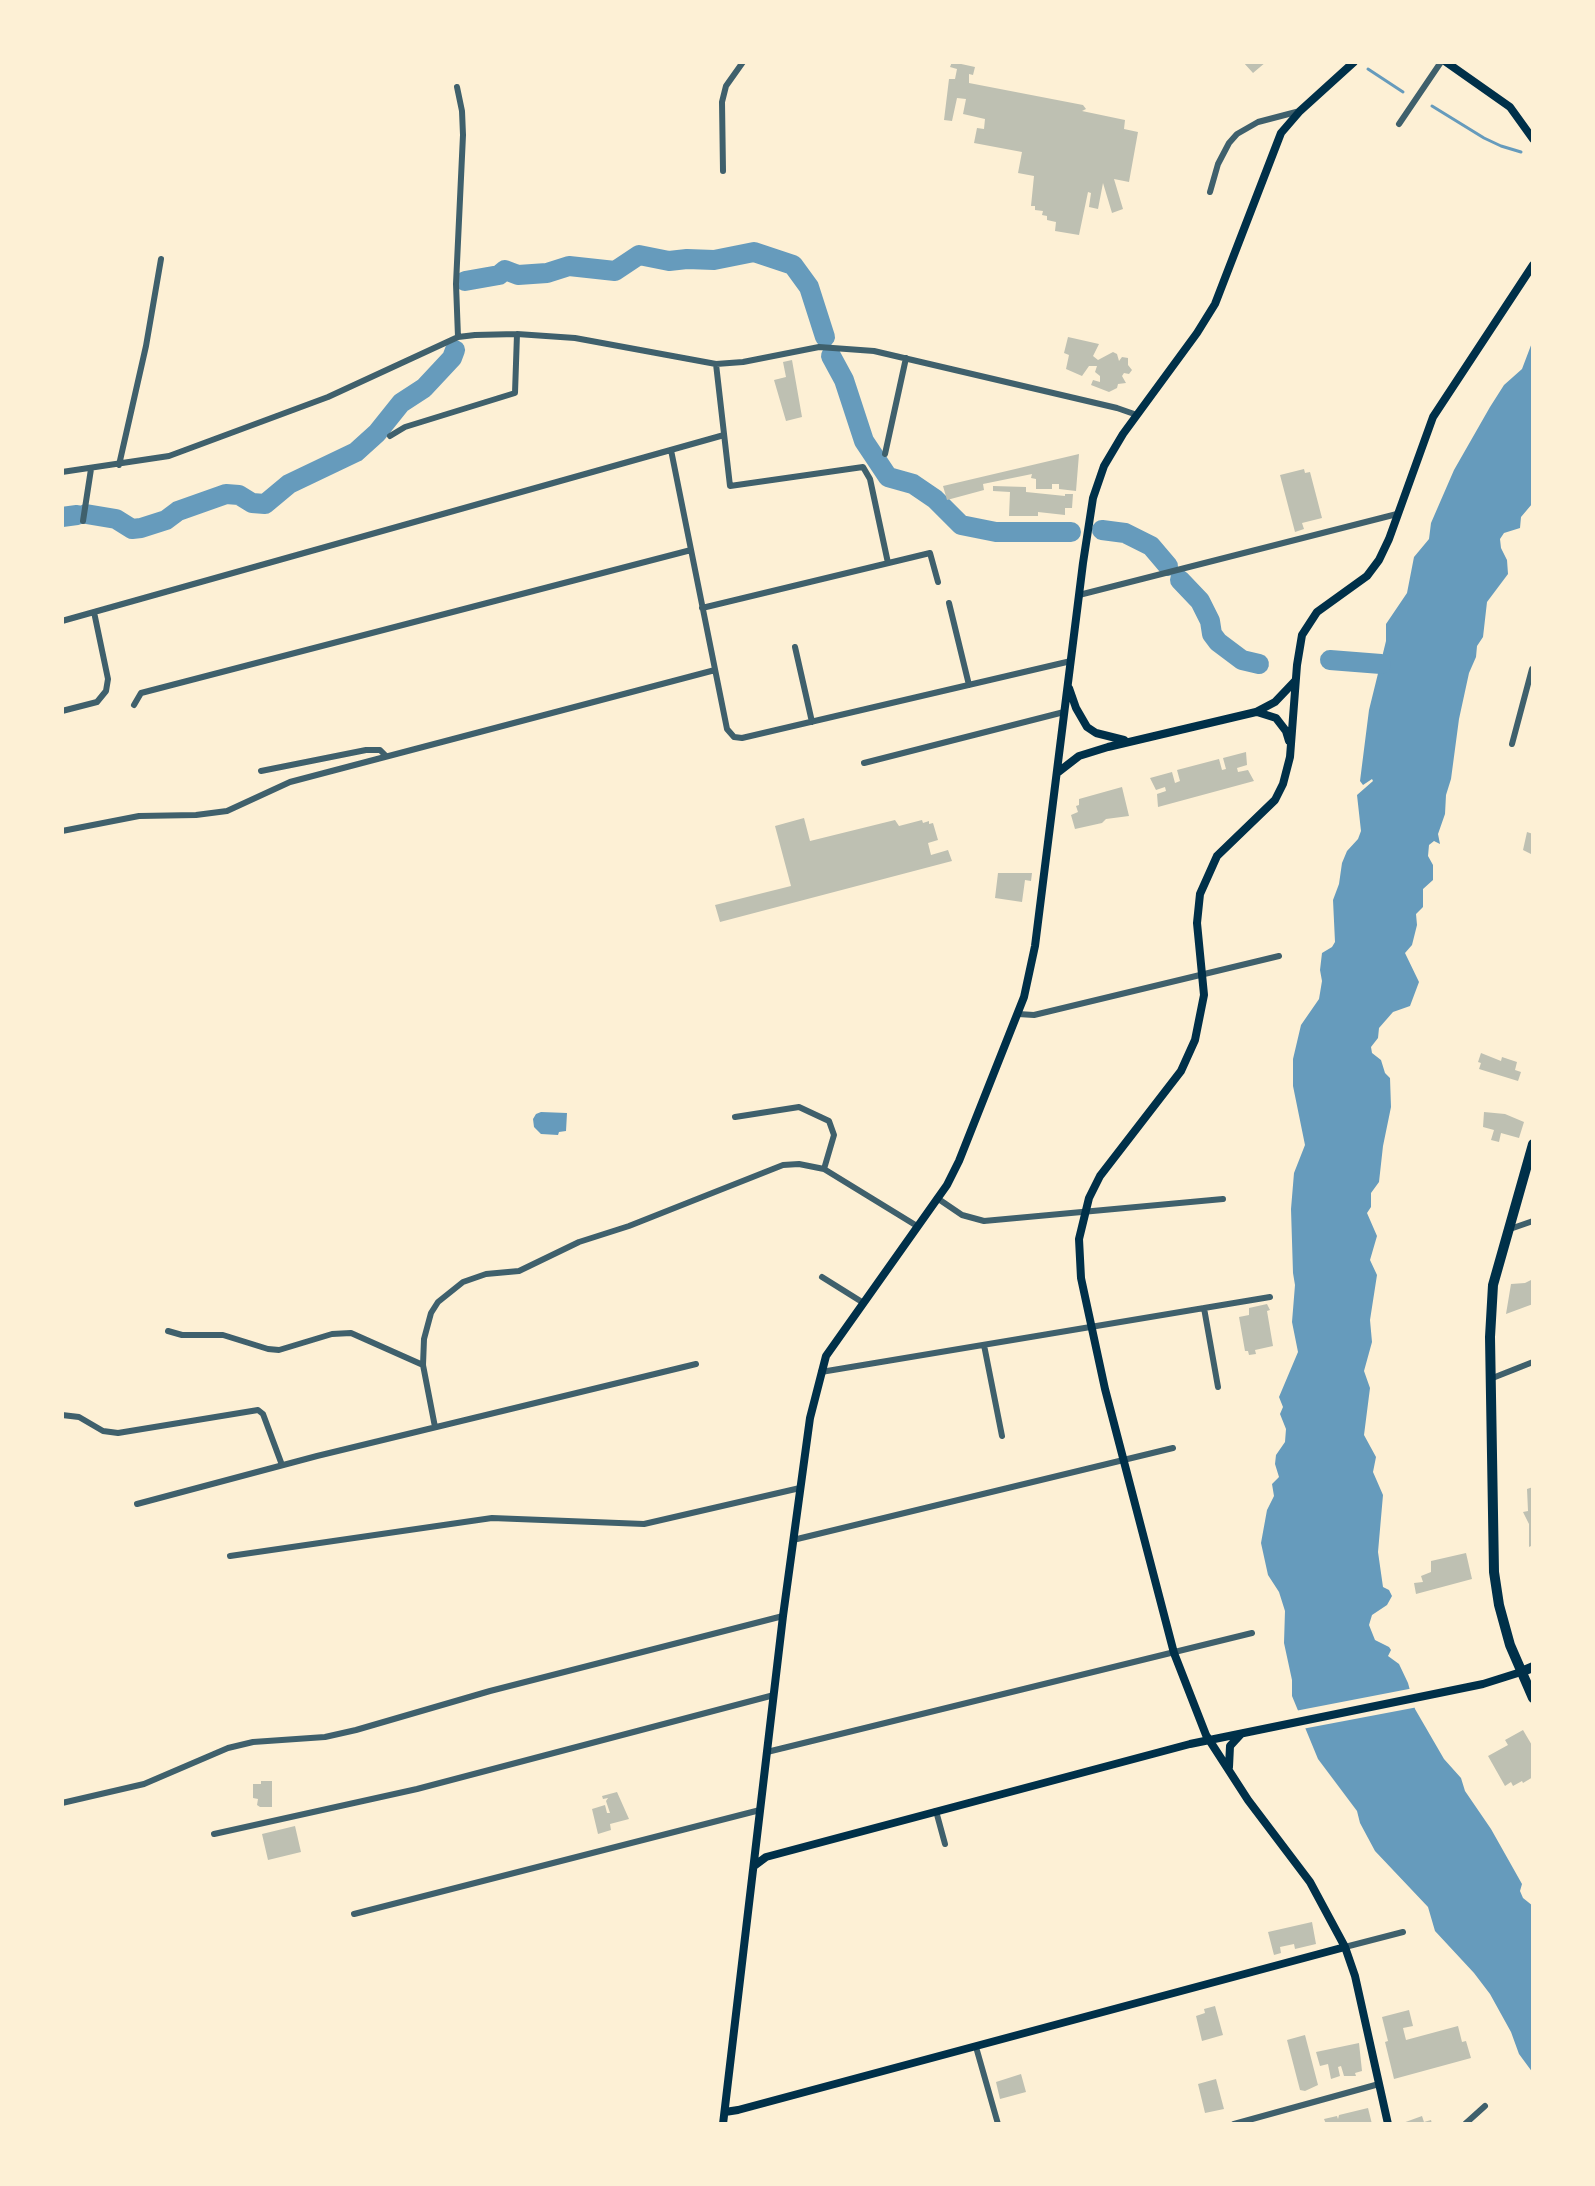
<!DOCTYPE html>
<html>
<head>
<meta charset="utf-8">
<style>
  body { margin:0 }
  #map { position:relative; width:1595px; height:2186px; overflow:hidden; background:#fdf0d5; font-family:Manrope,sans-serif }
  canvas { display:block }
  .frame { position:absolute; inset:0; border:64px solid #fdf0d5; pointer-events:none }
</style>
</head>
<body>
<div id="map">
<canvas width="1595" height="2186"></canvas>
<div class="frame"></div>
</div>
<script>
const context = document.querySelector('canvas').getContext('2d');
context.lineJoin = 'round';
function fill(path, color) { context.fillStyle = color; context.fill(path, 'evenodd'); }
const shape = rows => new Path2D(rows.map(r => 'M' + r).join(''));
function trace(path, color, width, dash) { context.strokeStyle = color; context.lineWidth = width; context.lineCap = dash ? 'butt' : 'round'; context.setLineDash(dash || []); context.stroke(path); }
const water = shape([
  [1533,340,1532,504,1521,517,1520,528,1504,533,1500,539,1501,548,1507,560,1508,574,1487,602,1483,637,1477,646,1476,657,1469,673,1459,719,1451,779,1446,795,1445,814,1438,834,1440,844,1434,841,1429,845,1428,856,1433,865,1433,880,1423,889,1423,907,1416,914,1417,925,1412,945,1405,953,1419,982,1410,1006,1393,1012,1379,1028,1378,1038,1371,1047,1372,1053,1381,1060,1385,1073,1390,1078,1391,1107,1383,1146,1379,1182,1371,1193,1371,1207,1367,1213,1377,1236,1370,1260,1377,1275,1370,1320,1372,1342,1364,1371,1370,1388,1364,1435,1376,1457,1373,1472,1383,1495,1378,1552,1383,1587,1389,1590,1392,1596,1387,1605,1372,1615,1369,1625,1375,1640,1389,1647,1391,1650,1388,1656,1399,1664,1408,1683,1415,1709,1444,1759,1461,1778,1465,1791,1491,1829,1522,1884,1520,1891,1523,1898,1533,1906,1533,2073,1519,2054,1511,2032,1490,1994,1474,1973,1435,1931,1428,1907,1375,1851,1360,1823,1357,1811,1318,1759,1292,1696,1292,1680,1284,1643,1285,1611,1279,1592,1268,1575,1261,1543,1267,1510,1274,1496,1272,1484,1279,1477,1275,1464,1276,1455,1285,1442,1286,1429,1280,1414,1283,1407,1279,1397,1298,1352,1292,1322,1295,1285,1293,1273,1291,1209,1294,1173,1305,1145,1293,1086,1293,1059,1301,1025,1319,999,1322,981,1320,970,1322,953,1332,947,1335,942,1333,900,1339,884,1342,863,1347,851,1358,839,1361,831,1357,795,1373,781,1372,779,1363,785,1360,781,1369,710,1386,641,1386,624,1407,593,1414,557,1429,539,1431,523,1454,470,1490,407,1504,385,1522,369],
  [541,1112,567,1113,566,1131,559,1132,558,1135,541,1134,534,1127,533,1119,536,1114]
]);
const pier = shape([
  [1414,1688,1418,1707,1302,1729,1295,1711]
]);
const stream = shape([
  [1368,69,1403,92],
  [1432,106,1484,138,1501,146,1521,152]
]);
const river = shape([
  [465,281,499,275,505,270,518,275,547,273,569,266,615,271,639,255,669,261,687,259,714,260,754,252,793,265,809,287,825,337],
  [831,356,844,380,864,441,888,477,913,484,935,499,961,525,996,532,1071,532],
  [86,514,116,519,132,529,141,528,166,520,178,511,226,494,239,495,252,503,265,504,289,484,356,452,377,433,401,403,424,388,452,358,455,350],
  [62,517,77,515],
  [1102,530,1125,533,1151,546,1168,566],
  [1180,580,1200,601,1210,621,1212,634,1218,642,1242,660,1259,664],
  [1330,660,1381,664]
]);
const building = shape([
  [952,62,975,67,973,75,969,74,969,83,1083,105,1086,109,1082,111,1125,120,1124,129,1138,132,1129,182,1114,179,1123,209,1112,213,1103,183,1098,209,1089,207,1091,193,1088,192,1079,235,1055,231,1056,222,1047,220,1047,216,1042,215,1043,211,1035,210,1035,206,1031,206,1034,176,1018,173,1022,152,974,143,977,128,984,129,985,119,963,114,966,99,957,98,952,121,944,120,949,79,955,79,957,69,950,67],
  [1243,62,1266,62,1253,73],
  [1068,337,1099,344,1093,356,1098,360,1113,352,1117,354,1119,361,1122,357,1128,358,1128,365,1132,370,1129,374,1124,373,1122,376,1126,383,1118,384,1117,388,1109,392,1091,385,1093,380,1100,382,1100,376,1095,372,1097,366,1089,366,1082,376,1066,369,1069,355,1064,353],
  [792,360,802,417,786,421,774,380,786,377,783,362],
  [1079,454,1076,491,1059,489,1059,484,1052,484,1052,489,1036,489,1036,479,1031,478,1032,474,983,484,984,490,947,500,943,486],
  [1304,469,1305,473,1310,472,1322,518,1302,523,1304,529,1295,532,1280,475],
  [993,486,1026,487,1026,492,1065,496,1065,494,1073,494,1072,508,1065,508,1065,515,1038,512,1038,516,1009,516,1010,492,993,491],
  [1246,752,1247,765,1237,768,1238,772,1248,770,1254,781,1158,807,1157,794,1166,791,1165,787,1156,790,1150,778,1172,772,1175,783,1180,781,1177,770,1219,759,1222,770,1226,769,1223,758],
  [1122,787,1129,816,1106,819,1102,823,1075,829,1071,815,1078,812,1076,806,1079,805,1079,799],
  [804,818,810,841,895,820,899,826,922,820,923,823,929,821,929,824,933,823,938,840,928,843,931,855,948,850,952,861,720,922,715,905,791,886,775,826],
  [1527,832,1533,834,1533,855,1523,850],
  [998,873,1032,873,1031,881,1025,880,1022,902,995,898],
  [1481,1053,1501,1061,1502,1057,1517,1062,1515,1070,1521,1072,1518,1081,1479,1069,1481,1063,1478,1062],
  [1484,1112,1505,1114,1524,1122,1519,1138,1501,1133,1499,1142,1491,1140,1494,1130,1483,1127],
  [1533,1279,1533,1304,1506,1314,1511,1284,1525,1283],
  [1267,1304,1270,1310,1267,1311,1273,1346,1255,1350,1256,1354,1249,1355,1248,1351,1245,1351,1239,1317,1249,1315,1249,1308],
  [1533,1487,1533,1545,1529,1547,1529,1524,1523,1512,1528,1511,1527,1489],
  [1466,1553,1472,1579,1416,1594,1414,1583,1423,1582,1421,1576,1431,1572,1431,1561],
  [1523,1730,1533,1747,1533,1777,1523,1783,1522,1781,1513,1786,1511,1782,1505,1786,1488,1756,1508,1745,1505,1740],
  [261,1781,272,1781,272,1807,260,1807,257,1805,258,1799,253,1798,253,1784,261,1784],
  [617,1792,629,1819,610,1824,611,1830,598,1834,592,1809,605,1805,607,1813,610,1813,606,1801,608,1798,603,1799,602,1796],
  [295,1826,301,1852,268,1860,262,1834],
  [1312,1922,1316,1944,1295,1949,1294,1944,1280,1947,1281,1953,1274,1955,1268,1932],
  [1215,2006,1223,2035,1202,2041,1196,2016,1205,2013,1204,2009],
  [1409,2010,1413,2026,1403,2028,1406,2040,1458,2026,1462,2042,1466,2041,1471,2058,1394,2079,1385,2042,1388,2041,1382,2017],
  [1305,2035,1318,2085,1305,2091,1300,2090,1287,2040],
  [1359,2043,1362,2071,1355,2073,1356,2076,1344,2076,1341,2066,1338,2067,1340,2076,1331,2079,1328,2064,1320,2066,1316,2052],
  [1021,2074,1026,2092,1000,2099,996,2082],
  [1216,2079,1224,2109,1205,2113,1198,2084],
  [1368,2108,1372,2124,1326,2124,1324,2119,1337,2116,1338,2119,1339,2115],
  [1422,2116,1424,2122,1431,2120,1432,2124,1400,2124]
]);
const minor = shape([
  [457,87,462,111,463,135,456,284,458,337],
  [1399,124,1441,62],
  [723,171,722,102,726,86,743,62],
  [1210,192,1218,164,1229,143,1237,134,1258,122,1300,111],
  [716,364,730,486,863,467,870,479,888,563],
  [390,436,405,427,515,393,517,334],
  [671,450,727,729,734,737,742,738,1071,661],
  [885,454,906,358],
  [119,465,146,346,161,259],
  [62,472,169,456,328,397,458,337,475,335,517,334,575,338,716,364,743,362,819,347,874,351,1117,408,1137,415],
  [83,521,91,469],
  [1079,595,1397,514],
  [949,603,969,685],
  [702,608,930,553,938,582],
  [62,621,724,435],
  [795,647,812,722],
  [134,705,141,693,691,550],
  [62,711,97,702,106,691,108,679,94,612],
  [1512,744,1532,669],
  [864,763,1064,712],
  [261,771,366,750,380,750,385,755],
  [62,831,139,816,196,815,227,811,290,782,715,670],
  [1018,1014,1034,1015,1279,956],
  [735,1117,799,1107,829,1121,834,1135,824,1169],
  [937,1198,962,1215,984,1221,1223,1199],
  [1510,1229,1533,1221],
  [822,1277,862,1302],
  [1204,1308,1218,1387],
  [168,1331,182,1335,223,1335,268,1349,279,1350,332,1334,351,1333,423,1365],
  [984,1345,1002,1436],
  [821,1372,1270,1297],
  [1490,1379,1533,1362],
  [62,1415,79,1417,103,1431,118,1433,258,1410,263,1414,282,1465],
  [435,1427,423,1365,424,1339,431,1313,438,1302,463,1282,486,1274,519,1271,579,1242,629,1226,783,1165,799,1164,824,1169,917,1226],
  [137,1504,317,1456,696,1364],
  [793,1540,1173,1448],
  [230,1556,492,1518,644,1524,800,1488],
  [767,1752,1252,1633],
  [62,1803,144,1784,228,1748,253,1742,325,1737,356,1730,490,1691,783,1616],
  [936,1811,945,1844],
  [214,1834,417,1789,774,1695],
  [354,1914,760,1810],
  [1345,1947,1403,1932],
  [976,2047,998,2124],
  [1234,2124,1379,2084],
  [1465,2124,1485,2106]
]);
const secondary = shape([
  [1446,62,1510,107,1533,139],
  [1069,688,1076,708,1087,727,1096,733,1124,740],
  [1257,712,1276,718,1286,731,1289,741],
  [1057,773,1079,756,1108,747,1256,712,1275,702,1295,681],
  [1229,1767,1230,1746,1241,1734],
  [754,1866,766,1857,1190,1744,1483,1684,1521,1672],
  [725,2112,738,2110,1345,1947],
  [723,2124,783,1616,810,1418,826,1356,947,1185,959,1161,1024,997,1035,946,1083,563,1093,498,1104,466,1123,434,1197,333,1215,304,1281,133,1300,111,1354,62],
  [1388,2124,1355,1976,1345,1947,1310,1882,1248,1800,1206,1735,1174,1653,1105,1389,1081,1278,1079,1239,1089,1198,1100,1176,1181,1071,1195,1040,1204,995,1197,923,1200,894,1217,856,1275,800,1283,784,1290,757,1297,665,1302,635,1317,612,1367,576,1379,560,1389,539,1433,417,1533,265]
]);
const trunk = shape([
  [1533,1144,1493,1285,1490,1337,1494,1572,1499,1605,1510,1645,1533,1698],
  [1521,1672,1533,1667]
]);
fill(water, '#669bbc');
fill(pier, '#fdf0d5');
trace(stream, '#669bbc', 3);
trace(river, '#669bbc', 20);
fill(building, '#bec0b2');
trace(minor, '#3f606c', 6);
trace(secondary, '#003049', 8);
trace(trunk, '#003049', 10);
</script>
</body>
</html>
